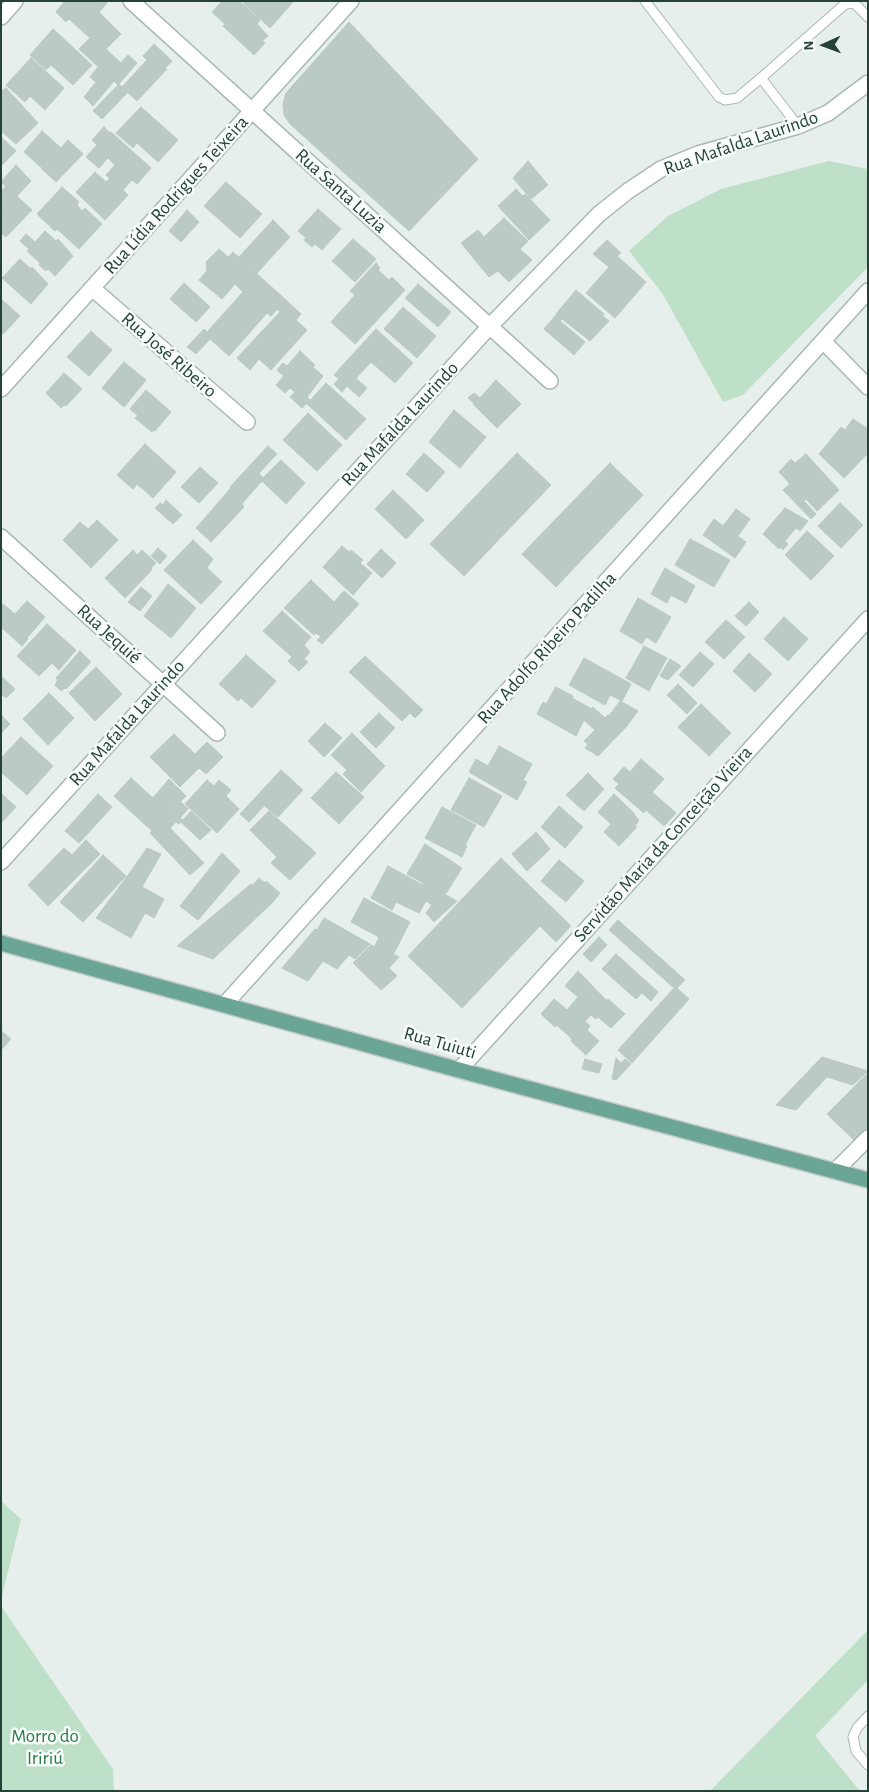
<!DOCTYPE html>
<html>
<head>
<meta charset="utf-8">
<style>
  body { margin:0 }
  #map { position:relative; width:869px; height:1792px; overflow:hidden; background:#e6efeb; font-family:"Alegreya Sans",sans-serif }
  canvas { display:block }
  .frame { position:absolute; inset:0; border:2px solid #24423a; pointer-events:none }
  .north { position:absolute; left:799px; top:20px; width:50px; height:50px; -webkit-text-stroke:4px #f7fbf9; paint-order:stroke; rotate:268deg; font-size:14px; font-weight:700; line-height:20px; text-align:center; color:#24423a }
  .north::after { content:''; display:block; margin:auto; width:18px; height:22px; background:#24423a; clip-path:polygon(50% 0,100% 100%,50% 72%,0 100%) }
</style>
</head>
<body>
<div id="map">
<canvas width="869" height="1792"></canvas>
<div class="frame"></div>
<div class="north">N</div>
</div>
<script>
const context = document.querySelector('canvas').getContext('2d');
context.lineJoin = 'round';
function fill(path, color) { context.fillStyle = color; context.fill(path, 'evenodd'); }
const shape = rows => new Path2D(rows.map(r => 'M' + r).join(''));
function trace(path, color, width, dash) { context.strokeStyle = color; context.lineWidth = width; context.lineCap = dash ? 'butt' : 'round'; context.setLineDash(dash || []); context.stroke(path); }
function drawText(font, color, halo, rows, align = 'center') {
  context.font = font + ' "Alegreya Sans",sans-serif'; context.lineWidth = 5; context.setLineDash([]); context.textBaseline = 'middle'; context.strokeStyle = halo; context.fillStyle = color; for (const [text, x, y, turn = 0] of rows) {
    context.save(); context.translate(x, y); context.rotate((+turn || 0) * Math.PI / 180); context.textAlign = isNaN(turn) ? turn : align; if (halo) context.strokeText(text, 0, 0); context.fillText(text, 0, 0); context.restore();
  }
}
const green = shape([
  [829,161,868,169,868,267,743,395,723,402,662,293,629,251,668,216,721,189],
  [1,1501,21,1519,1,1600],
  [1,1606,113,1769,114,1791,1,1791],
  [868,1630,868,1680,815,1736,860,1791,710,1791]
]);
const building = shape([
  [65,1,105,1,107,3,99,12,121,34,106,49,121,63,128,55,137,63,118,85,79,49,90,38,69,19,66,22,56,12,65,1],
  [222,1,239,1,260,20,257,24,268,36,262,41,265,43,254,55,223,26,225,24,212,12,222,1],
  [244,1,292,1,293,2,270,28,243,3,244,1],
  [349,22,478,159,409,231,290,124,284,115,283,104,286,93,349,22],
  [53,29,92,65,73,85,51,65,46,70,30,55,53,29],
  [154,44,172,61,165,68,167,69,137,101,122,87,147,60,143,56,154,44],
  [31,58,64,88,45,110,30,96,25,102,6,85,31,58],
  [98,67,114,81,93,106,84,97,96,82,90,77,98,67],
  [119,84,128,92,102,119,93,111,119,84],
  [6,88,38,123,16,144,1,131,1,92,6,88],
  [141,107,178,140,158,162,137,143,133,148,116,133,141,107],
  [104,127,110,133,111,132,151,168,137,184,132,180,123,190,106,175,115,165,108,158,99,168,86,157,97,145,92,140,104,127],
  [42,131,61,148,43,169,24,152,42,131],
  [1,137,16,151,1,166,1,137],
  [68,140,83,154,56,182,42,169,68,140],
  [528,161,548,185,531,199,513,178,528,161],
  [16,165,31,181,17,196,1,182,16,165],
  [95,172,106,182,110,178,128,195,105,220,76,192,95,172],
  [226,182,262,214,240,238,204,206,226,182],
  [6,186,17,196,1,214,1,191,6,186],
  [62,187,79,202,77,205,82,211,85,208,102,224,79,249,57,229,55,231,37,214,62,187],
  [516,189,523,196,525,194,550,220,529,240,498,206,516,189],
  [17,196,32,210,6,237,1,233,1,214,17,196],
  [318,209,341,229,322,250,315,244,312,247,304,240,306,238,298,231,318,209],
  [187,210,199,222,181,242,169,231,187,210],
  [504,218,528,241,520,249,532,260,509,282,498,271,489,277,461,243,478,230,484,237,504,218],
  [273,220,290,237,257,273,239,257,273,220],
  [45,231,56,241,58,239,73,256,55,276,48,269,46,271,39,265,40,263,27,251,29,249,20,241,26,234,35,242,45,231],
  [353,239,376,259,355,282,332,261,353,239],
  [607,240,621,253,617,256,646,282,615,318,586,293,609,267,593,254,607,240],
  [219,249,228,257,233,252,255,272,240,289,235,284,222,299,199,280,207,271,206,262,219,249],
  [20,259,31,269,32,267,48,284,31,304,2,278,20,259],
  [376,263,380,268,378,270,389,280,392,277,405,290,355,344,331,322,355,295,350,291,376,263],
  [255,272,286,300,271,316,267,313,229,356,210,339,196,354,187,347,204,329,207,332,243,292,240,289,255,272],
  [184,283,210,307,196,322,170,299,184,283],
  [418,284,451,312,438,327,405,298,418,284],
  [576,290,604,314,602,315,609,321,590,341,556,314,576,290],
  [1,299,20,316,3,334,1,332,1,299],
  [286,300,301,314,296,320,307,330,271,370,259,359,250,370,237,358,280,312,277,309,286,300],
  [403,307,436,336,417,358,384,329,403,307],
  [557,314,562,319,560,321,585,342,574,355,544,329,557,314],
  [376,329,413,363,395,383,371,362,356,378,342,366,376,329],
  [91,331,112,350,89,376,67,357,91,331],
  [300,351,315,365,313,367,323,376,307,397,310,400,302,408,290,397,295,392,290,388,285,393,276,385,284,376,277,370,283,363,287,366,300,351],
  [124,362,146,380,124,407,102,388,124,362],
  [342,366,367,388,359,397,347,386,342,392,334,384,339,379,334,375,342,366],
  [64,373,82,389,66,406,64,405,61,408,46,393,64,373],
  [496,380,521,404,497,428,473,404,474,403,468,398,474,393,480,398,496,380],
  [326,383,366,419,346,440,307,404,326,383],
  [146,390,171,412,155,431,153,430,152,432,135,418,138,416,130,409,146,390],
  [454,410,486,437,460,468,429,442,454,410],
  [308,413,342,445,317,471,283,440,308,413],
  [853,419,868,429,868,453,844,478,819,454,841,427,845,430,853,419],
  [145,444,176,472,153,498,137,484,133,489,117,475,145,444],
  [268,446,277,454,259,473,263,478,281,460,305,483,286,504,262,481,245,500,230,487,268,446],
  [424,453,445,472,427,492,406,474,424,453],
  [517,453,551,485,464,576,430,544,517,453],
  [806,454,839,490,817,511,806,499,804,501,816,514,811,519,783,490,790,484,779,472,791,459,795,463,806,454],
  [610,463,643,495,556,587,522,554,610,463],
  [200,467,218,483,199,503,181,487,200,467],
  [231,488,245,500,242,504,244,507,211,542,196,528,231,488],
  [393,490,424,520,406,539,375,509,393,490],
  [166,500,182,515,173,524,155,508,160,503,163,505,166,500],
  [840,503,863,525,841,548,818,526,840,503],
  [785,508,808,521,800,531,796,528,785,541,788,544,783,550,780,547,779,549,763,534,785,508],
  [736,509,750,519,738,536,746,542,735,558,703,535,714,519,723,526,736,509],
  [97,520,118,540,91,568,63,540,80,522,88,529,97,520],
  [807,531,834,556,811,580,785,555,807,531],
  [690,539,730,560,714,587,675,565,690,539],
  [193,540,213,559,207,568,222,582,201,604,164,570,193,540],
  [342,546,349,552,351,550,363,560,360,563,372,573,353,595,323,567,342,546],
  [158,548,167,556,160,564,151,556,158,548],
  [381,549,396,563,382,578,367,564,381,549],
  [133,550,137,555,142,550,156,563,151,568,152,569,148,574,125,598,105,578,133,550],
  [665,568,695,586,686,603,671,595,667,603,651,594,665,568],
  [311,580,334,602,344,591,359,604,322,644,317,640,321,637,316,633,314,635,284,608,311,580],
  [168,584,196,608,171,638,144,616,168,584],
  [141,587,152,596,140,611,128,602,141,587],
  [638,598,671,617,656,643,646,637,642,644,620,631,638,598],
  [27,601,45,617,27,638,28,639,22,646,1,627,1,606,3,604,15,614,27,601],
  [749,602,759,612,746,626,735,616,749,602],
  [282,611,311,637,304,645,310,652,304,659,308,662,299,671,288,661,292,657,263,631,282,611],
  [784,617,808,639,788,661,764,639,784,617],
  [726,620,745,637,724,659,705,642,726,620],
  [47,624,76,650,59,670,52,663,39,676,17,656,47,624],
  [644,646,667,658,649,691,626,678,644,646],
  [80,651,91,662,66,689,65,688,61,691,55,685,58,680,56,678,80,651],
  [700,652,714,664,693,687,679,675,700,652],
  [749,653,772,674,755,692,733,671,749,653],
  [246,655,276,681,252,708,241,698,238,701,219,684,246,655],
  [365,656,423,710,415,718,410,713,402,721,349,672,365,656],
  [584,658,631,684,622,701,610,695,605,705,569,685,584,658],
  [670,659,681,666,668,680,660,676,670,659],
  [96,667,122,694,95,721,69,693,96,667],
  [1,676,15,689,6,698,1,694,1,676],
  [678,684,697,703,687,714,667,695,678,684],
  [556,687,573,696,572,698,592,709,593,707,605,718,608,715,627,726,598,756,585,748,588,744,584,741,595,730,584,720,576,736,537,714,543,702,546,704,556,687],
  [49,693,74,718,48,745,23,719,49,693],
  [620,701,638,711,627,726,609,716,620,701],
  [701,704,731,733,709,756,678,727,701,704],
  [379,713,395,728,376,748,360,732,379,713],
  [1,715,10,724,1,733,1,715],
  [325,723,342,738,324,757,308,741,325,723],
  [352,733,385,766,361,792,343,774,347,770,331,755,352,733],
  [174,734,195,754,207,742,223,757,206,774,199,768,180,787,150,757,174,734],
  [21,737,53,766,27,795,1,772,1,758,21,737],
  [499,746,532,764,523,780,527,782,517,800,469,772,476,759,488,766,499,746],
  [641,759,664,779,652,792,676,813,664,826,646,810,644,813,615,788,619,784,613,779,624,767,630,772,641,759],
  [281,770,303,790,278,817,255,798,281,770],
  [336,772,364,797,339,824,311,798,336,772],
  [588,773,604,789,584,811,566,795,588,773],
  [131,778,153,798,169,779,186,796,152,831,114,796,131,778],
  [469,778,502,796,484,827,451,810,469,778],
  [207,780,214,786,219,780,231,790,226,796,239,809,217,833,185,804,207,780],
  [1,793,16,807,1,823,1,793],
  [98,794,112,807,79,843,65,831,98,794],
  [614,794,635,814,634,815,639,820,635,826,637,827,619,846,604,832,611,824,598,812,614,794],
  [255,798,264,806,249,822,240,814,255,798],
  [180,801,188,809,180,818,183,820,191,811,211,830,200,840,181,822,179,824,176,822,170,828,204,863,190,875,150,833,180,801],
  [559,806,583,827,565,848,541,827,559,806],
  [442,807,476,825,465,845,467,846,462,857,425,838,442,807],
  [269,811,316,853,290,880,271,863,277,857,250,830,269,811],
  [536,832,550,849,527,871,512,854,536,832],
  [86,840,100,854,48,906,28,885,64,848,72,855,86,840],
  [425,844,462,868,445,895,407,874,425,844],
  [147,848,161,854,142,887,126,878,147,848],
  [222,853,240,871,198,920,180,906,222,853],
  [103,855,126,876,83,922,60,902,103,855],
  [501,858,571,926,556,942,540,926,462,1008,408,956,501,858],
  [559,860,584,881,566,902,541,881,559,860],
  [388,866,423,885,424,883,457,901,434,922,426,913,432,905,426,901,419,913,396,902,392,910,371,898,388,866],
  [126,878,164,899,154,918,145,913,131,938,96,918,126,878],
  [259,878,265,883,266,881,280,893,273,902,213,959,177,946,251,884,253,885,259,878],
  [364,898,410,922,393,955,375,946,379,937,351,922,364,898],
  [324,918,370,944,355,959,349,955,337,969,323,961,308,981,282,968,315,929,317,930,324,918],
  [618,920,685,980,677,988,689,999,632,1063,618,1050,674,988,609,930,618,920],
  [599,937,607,945,591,962,583,954,599,937],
  [371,945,399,957,389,968,397,976,381,990,353,963,371,945],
  [616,954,658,992,651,1001,642,993,636,999,602,969,616,954],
  [578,971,607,1001,608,999,625,1014,611,1028,598,1017,596,1019,591,1015,585,1021,590,1026,587,1030,599,1041,586,1055,571,1041,572,1039,557,1025,555,1027,541,1014,554,999,567,1010,578,997,565,986,578,971],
  [1,1031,11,1039,1,1050,1,1031],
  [822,1057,868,1071,853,1085,827,1077,796,1110,776,1105,822,1057],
  [616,1058,621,1063,625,1059,631,1064,616,1080,612,1079,616,1058],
  [585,1059,602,1064,599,1073,582,1069,585,1059],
  [868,1073,868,1127,854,1140,827,1114,868,1073]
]);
const service = shape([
  [645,1,719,97,725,100,737,98,761,78],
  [798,126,761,78,844,5,849,3,855,4,868,17],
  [868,1716,857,1728,853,1737,856,1751,868,1765]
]);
const minor = shape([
  [131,1,550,381],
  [1,17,15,1],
  [92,288,247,422],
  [823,341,868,387],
  [1,389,351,1],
  [1,537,217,733],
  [1,862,490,326,599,214,628,191,661,169,698,154,798,126,828,113,868,83],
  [225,1004,868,291],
  [459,1070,868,619],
  [835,1171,868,1138]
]);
const primary = shape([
  [1,943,459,1070,868,1180]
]);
const streetNames = [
  ["Rua Mafalda Laurindo",741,143,-19],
  ["Rua Santa Luzia",341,191,42],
  ["Rua Lídia Rodrigues Teixeira",176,195,-48],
  ["Rua José Ribeiro",169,355,41],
  ["Rua Mafalda Laurindo",400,424,-47],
  ["Rua Jequié",109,634,42],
  ["Rua Adolfo Ribeiro Padilha",547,648,-48],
  ["Rua Mafalda Laurindo",127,723,-48],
  ["Servidão Maria da Conceição Vieira",663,844,-48],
  ["Rua Tuiuti",440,1043,16]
];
const parkNames = [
  ["Morro do",45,1736],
  ["Iririú",45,1758]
];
fill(green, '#bfe0c8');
fill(building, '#bbcac4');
trace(building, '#b8c9c2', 1);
trace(service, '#a8b8b2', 11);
trace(minor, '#a8b8b2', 18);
trace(primary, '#c2cac8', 18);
trace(service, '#fff', 9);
trace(minor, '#fff', 15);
trace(primary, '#6aa596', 15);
drawText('19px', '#24423a', '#f7fbf9', streetNames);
drawText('19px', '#2d7a4b', '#f7fbf9', parkNames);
</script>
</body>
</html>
